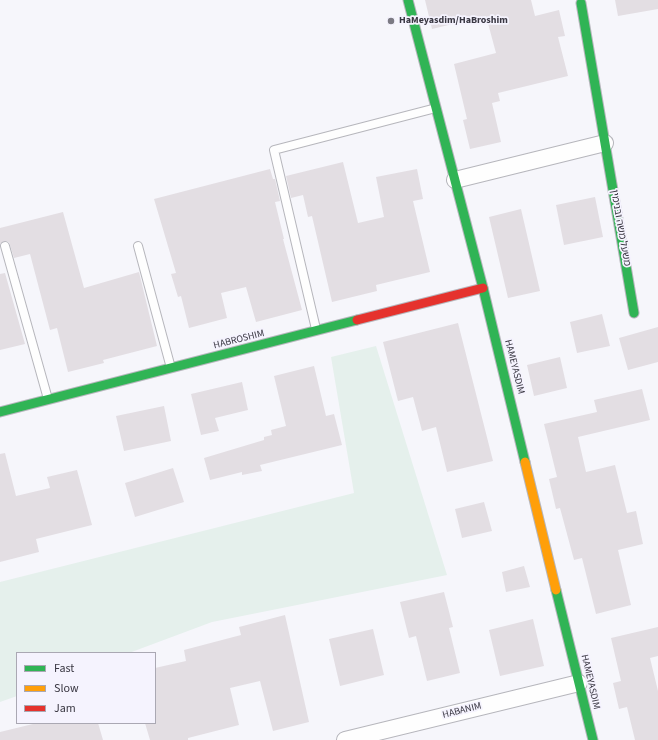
<!DOCTYPE html>
<html>
<head>
<meta charset="utf-8">
<style>
  body { margin:0 }
  #map { position:relative; width:658px; height:740px; overflow:hidden; background:#f6f6fb; font-family:"Source Sans 3",sans-serif }
  canvas { display:block }
  .legend { position:absolute; left:16px; top:652px; width:140px; height:72px; box-sizing:border-box; background:#f5f3fe; border:1px solid #aaa8b3; margin:0; padding:5px 7px; list-style:none; font-size:12px; color:#393742 }
  .legend li { display:flex; align-items:center; gap:8px; height:20px }
  .legend b { width:20px; border:1px solid #aaa8b3 }
</style>
</head>
<body>
<div id="map">
<canvas width="658" height="740"></canvas>
<ul class="legend">
<li><b style="height:5px;background:#30b455"></b>Fast</li>
<li><b style="height:5px;background:#ff9f0a"></b>Slow</li>
<li><b style="height:5px;background:#e5322d"></b>Jam</li>
</ul>
</div>
<script>
const context = document.querySelector('canvas').getContext('2d');
context.lineJoin = 'round';
function fill(path, color) { context.fillStyle = color; context.fill(path, 'evenodd'); }
const shape = rows => new Path2D(rows.map(r => 'M' + r).join(''));
function trace(path, color, width, dash) { context.strokeStyle = color; context.lineWidth = width; context.lineCap = dash ? 'butt' : 'round'; context.setLineDash(dash || []); context.stroke(path); }
function drawText(font, color, halo, rows, align = 'center') {
  context.font = font + ' "Source Sans 3","Noto Sans Hebrew",sans-serif'; context.lineWidth = 3.5; context.setLineDash([]); context.textBaseline = 'middle'; context.strokeStyle = halo; context.fillStyle = color; for (const [text, x, y, turn = 0] of rows) {
    context.save(); context.translate(x, y); context.rotate((+turn || 0) * Math.PI / 180); context.textAlign = isNaN(turn) ? turn : align; if (halo) context.strokeText(text, 0, 0); context.fillText(text, 0, 0); context.restore();
  }
}
const green = shape([
  [376,346,447,575,212,622,129,653,17,653,17,696,0,702,0,582,354,493,331,357]
]);
const building = shape([
  [425,0,531,0,535,16,559,10,565,36,558,37,568,76,498,93,500,101,492,103,501,142,470,149,463,120,467,119,454,64,496,53,486,16,432,29],
  [615,0,658,0,658,9,618,16],
  [343,162,358,223,384,217,376,177,417,169,423,199,413,201,430,272,376,285,377,291,332,302,312,216,308,217,303,195,291,198,286,176],
  [270,169,273,179,275,179,280,201,275,202,284,239,283,239,302,310,256,322,246,287,221,293,227,318,189,328,181,296,178,297,171,274,176,273,154,199],
  [595,197,603,237,564,245,556,205],
  [521,209,540,291,508,298,489,217],
  [63,212,84,288,139,272,157,346,103,360,104,363,68,372,57,328,50,330,30,254,14,258,9,242,4,241,0,244,0,228],
  [5,273,25,344,0,350,0,274],
  [602,314,610,346,577,353,570,322],
  [458,323,493,461,447,472,436,427,422,431,413,397,398,401,383,342],
  [658,327,658,362,628,370,619,338],
  [560,357,567,388,534,396,527,365],
  [314,366,326,416,334,414,342,445,260,465,262,471,242,475,242,472,210,480,204,458,264,440,264,437,272,435,271,430,286,426,274,376],
  [242,382,248,410,215,418,219,431,201,435,191,394],
  [642,389,650,420,578,437,586,472,615,465,627,513,636,511,643,544,618,550,631,605,596,614,582,558,574,560,560,508,556,509,549,479,557,477,544,424,597,412,594,400],
  [164,406,171,441,124,451,116,416],
  [5,453,16,496,50,488,47,477,77,470,92,525,36,539,39,552,0,562,0,454],
  [173,468,184,502,135,517,125,483],
  [484,502,492,531,462,538,455,509],
  [524,566,530,587,506,592,502,572],
  [444,592,453,627,449,628,460,673,427,681,416,636,409,638,400,602],
  [285,615,309,722,273,731,260,681,230,688,239,725,188,738,188,740,150,740,145,723,155,723,155,668,186,661,184,650,241,635,239,627],
  [533,619,544,666,500,676,489,630],
  [658,627,658,656,650,658,658,691,658,740,635,740,627,707,619,709,613,683,621,681,611,638],
  [373,629,384,675,340,686,329,639],
  [37,723,98,723,103,740,0,740,0,732]
]);
const lane = shape([
  [5,246,48,399],
  [138,246,171,368],
  [316,329,274,150,436,108]
]);
const street = shape([
  [455,180,605,143],
  [345,740,579,683]
]);
const fast = shape([
  [408,0,483,288,525,462],
  [581,3,634,313],
  [0,412,357,320],
  [556,590,593,740]
]);
const slow = shape([
  [525,462,556,590]
]);
const jam = shape([
  [357,320,483,288]
]);
const markers = [
  [391,21,4,"#7b7a83"]
];
const poiNames = [
  ["HaMeyasdim/HaBroshim",399,21]
];
const streetNames = [
  ["משעל משה ובנימין",620,228,80],
  ["HABROSHIM",239,340,-14],
  ["HAMEYASDIM",514,367,76],
  ["HAMEYASDIM",590,682,77],
  ["HABANIM",462,711,-14]
];
fill(green, '#e5f0ec');
fill(building, '#e3dee3');
trace(lane, '#b6b6bc', 10);
trace(street, '#b6b6bc', 18);
trace(fast, '#b6b6bc', 11);
trace(slow, '#b6b6bc', 11);
trace(jam, '#b6b6bc', 11);
trace(lane, '#fefefe', 8);
trace(street, '#fefefe', 16);
trace(fast, '#30b455', 9);
trace(slow, '#ff9f0a', 9);
trace(jam, '#e5322d', 9);
for (const [x, y, r, color] of markers) { const dot = new Path2D(); dot.arc(x, y, r, 0, 2 * Math.PI); context.fillStyle = color; context.fill(dot); trace(dot, '#f5f3fe', 1.5); }
drawText('bold 10px', '#393742', '#f5f3fe', poiNames, 'left');
drawText('10px', '#393742', '#f5f3fe', streetNames);
</script>
</body>
</html>
